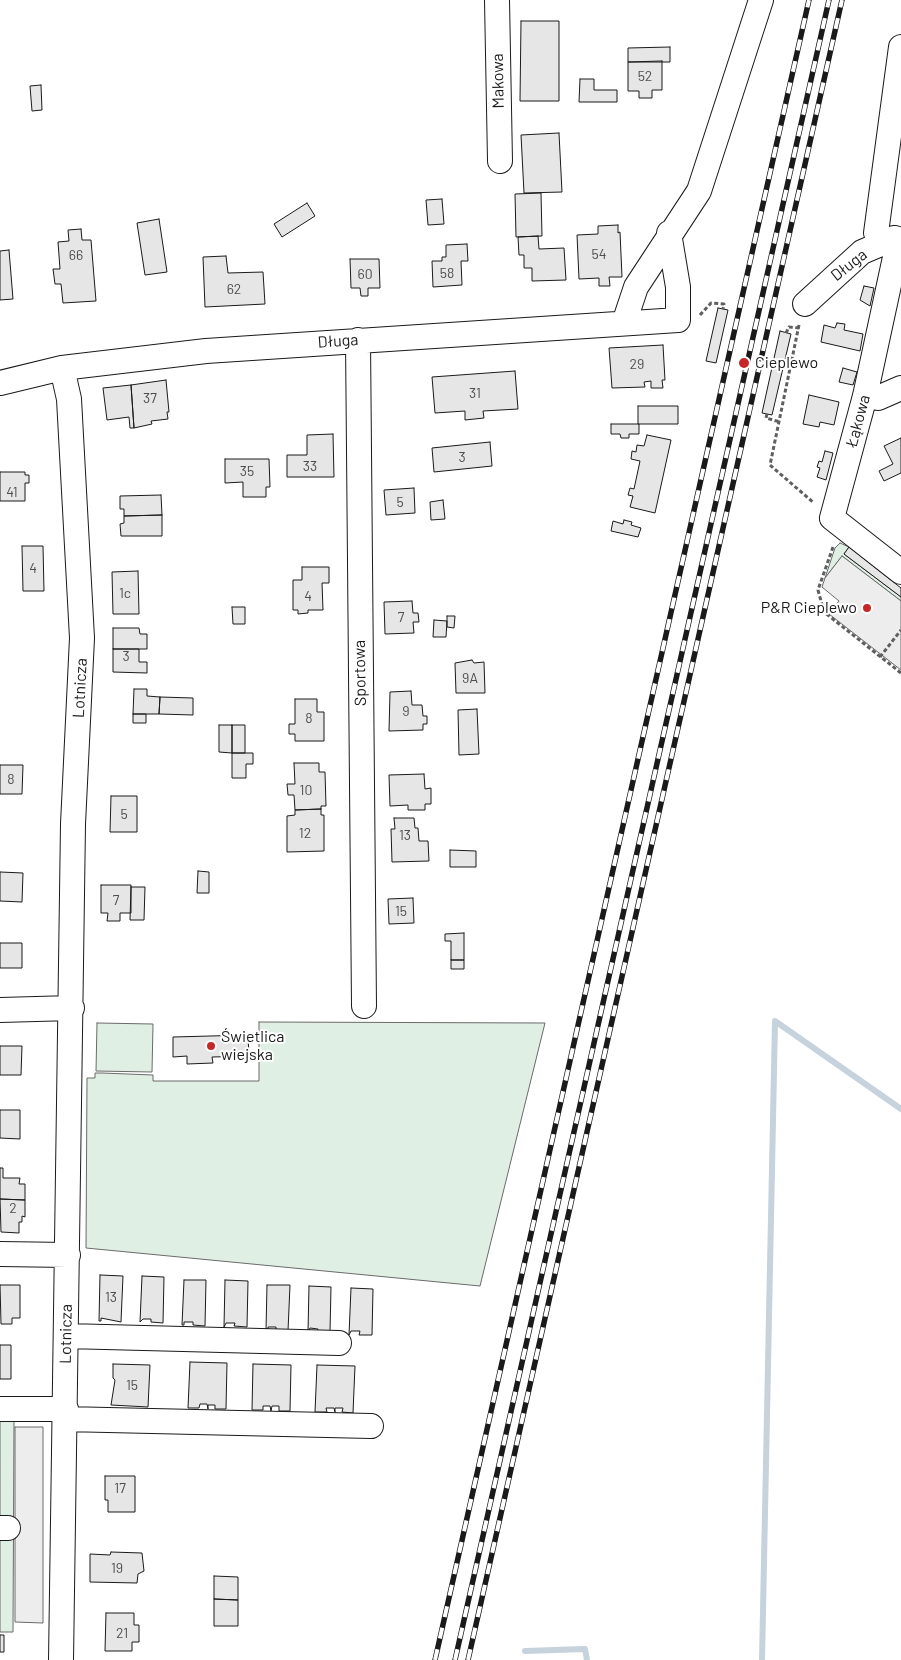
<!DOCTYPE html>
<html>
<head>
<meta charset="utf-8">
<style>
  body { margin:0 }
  canvas { display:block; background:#fff }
</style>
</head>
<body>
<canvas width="901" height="1660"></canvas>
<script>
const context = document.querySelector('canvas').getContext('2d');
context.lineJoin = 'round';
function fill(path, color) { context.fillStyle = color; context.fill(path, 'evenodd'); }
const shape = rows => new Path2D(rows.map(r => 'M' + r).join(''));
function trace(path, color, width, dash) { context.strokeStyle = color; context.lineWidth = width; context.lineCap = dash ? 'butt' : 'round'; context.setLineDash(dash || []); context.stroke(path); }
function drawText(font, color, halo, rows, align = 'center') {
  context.font = font + ' Barlow,sans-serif'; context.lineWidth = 4; context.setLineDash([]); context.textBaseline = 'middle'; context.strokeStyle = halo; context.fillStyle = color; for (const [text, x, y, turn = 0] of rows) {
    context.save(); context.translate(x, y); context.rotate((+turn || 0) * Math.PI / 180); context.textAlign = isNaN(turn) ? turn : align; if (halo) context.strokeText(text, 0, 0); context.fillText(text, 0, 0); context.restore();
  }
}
const green = shape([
  [840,543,849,547,844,554,901,597,901,601,842,556,825,578,835,548,840,543],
  [259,1022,545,1023,480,1286,86,1248,87,1078,95,1078,95,1073,102,1073,153,1075,153,1081,259,1081,259,1022],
  [97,1023,153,1024,152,1072,96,1071,97,1023],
  [0,1421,14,1421,13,1632,0,1632,0,1421]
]);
const parking = shape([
  [842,556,901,601,901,670,829,614,839,601,822,587,825,578,842,556],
  [15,1427,43,1427,43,1623,15,1622,15,1427]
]);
const stream = shape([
  [525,1651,585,1649,587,1660],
  [762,1660,775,1021,901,1109]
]);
const building = shape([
  [521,21,559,21,559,101,520,101,521,21],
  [670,47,670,62,628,62,628,48,670,47],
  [662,61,662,90,652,90,652,98,639,98,639,91,628,91,628,62,662,61],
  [580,79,594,79,594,90,617,90,617,102,579,102,580,79],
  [41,85,42,110,32,111,30,86,41,85],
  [559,133,562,192,524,193,521,135,559,133],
  [541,193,542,236,516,237,515,194,541,193],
  [442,199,444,224,428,225,426,200,442,199],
  [307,203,315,216,282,237,274,224,307,203],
  [159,219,167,272,145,275,137,223,159,219],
  [618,225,618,233,620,232,622,277,609,277,610,286,599,286,599,278,579,279,577,235,598,234,598,226,618,225],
  [81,229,82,240,91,240,96,301,63,303,61,284,55,284,53,269,60,269,58,242,69,241,68,230,81,229],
  [538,236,539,249,564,248,566,280,532,281,532,268,524,268,524,255,519,255,518,237,538,236],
  [467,244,468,261,461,261,462,285,433,287,432,261,442,261,442,257,446,257,446,245,467,244],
  [9,250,13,299,0,300,0,251,9,250],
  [226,256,228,273,263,272,265,304,205,307,203,257,226,256],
  [350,259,379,259,380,288,368,288,368,296,361,296,360,288,351,288,350,259],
  [864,286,874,288,870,306,860,300,864,286],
  [718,308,728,310,716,363,706,361,718,308],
  [837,323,845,324,844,330,863,334,860,351,821,342,824,325,835,328,837,323],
  [780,331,791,334,772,415,762,413,780,331],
  [663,345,665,380,662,380,663,388,651,388,651,381,644,382,645,387,612,388,609,348,663,345],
  [843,368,857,372,853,385,839,382,843,368],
  [515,371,518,409,483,411,484,418,465,420,465,411,435,413,432,377,515,371],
  [166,380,169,412,167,412,168,419,151,421,152,424,134,428,131,385,166,380],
  [131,385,134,428,130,428,129,417,107,420,103,388,131,385],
  [809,395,839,402,834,425,820,422,819,427,803,424,809,395],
  [638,406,678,406,678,424,638,424,638,406],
  [611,424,639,424,639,434,629,434,629,438,621,438,620,434,611,434,611,424],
  [333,434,334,477,287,477,287,455,307,455,307,435,333,434],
  [647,435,671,440,655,513,630,507,633,496,628,495,630,488,634,489,640,461,631,459,632,451,636,452,637,445,644,446,647,435],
  [901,438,901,473,884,481,879,471,893,464,884,446,901,438],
  [490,442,492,466,434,472,432,448,490,442],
  [825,451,833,453,826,480,817,477,820,468,817,467,819,461,822,462,825,451],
  [225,459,269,459,270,487,266,487,266,497,243,497,243,482,225,483,225,459],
  [0,472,25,472,25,475,29,475,29,483,25,483,25,501,0,501,0,472],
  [414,488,415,513,386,515,384,490,414,488],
  [161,495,162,515,124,516,124,509,120,509,120,496,161,495],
  [443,500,445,519,431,520,430,502,443,500],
  [162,515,162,536,121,536,120,524,124,523,124,516,162,515],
  [624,520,632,522,631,525,641,528,638,537,611,531,613,521,623,524,624,520],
  [22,546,43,546,44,591,23,591,22,546],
  [849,547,901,588,901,597,844,554,849,547],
  [302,567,329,567,329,583,322,583,323,610,308,610,308,613,298,614,298,610,293,610,293,580,302,580,302,567],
  [138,571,139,614,113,614,112,572,138,571],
  [412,601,413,613,418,613,419,622,413,622,414,633,385,634,384,602,412,601],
  [232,607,245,607,245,624,233,624,232,607],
  [447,616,455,616,454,628,447,627,447,616],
  [434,620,447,621,446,637,433,637,434,620],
  [113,628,139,628,140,634,147,634,147,649,113,649,113,628],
  [113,649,139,649,139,662,147,662,147,673,113,672,113,649],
  [472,660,474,663,484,662,485,693,456,693,455,663,472,660],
  [134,689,147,689,147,696,160,697,159,714,133,714,134,689],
  [411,691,412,705,422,705,423,716,427,716,427,724,423,724,423,730,389,731,390,692,411,691],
  [160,697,193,698,193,715,159,714,160,697],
  [295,699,317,699,317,712,324,712,324,741,295,741,295,734,289,734,289,724,295,724,295,699],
  [477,709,479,754,459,755,458,710,477,709],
  [133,714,146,714,146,723,133,723,133,714],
  [219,725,232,725,232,753,219,752,219,725],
  [232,725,245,725,245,753,232,753,232,725],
  [232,753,253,753,253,764,246,764,246,778,232,778,232,753],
  [294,763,319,763,319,772,325,772,326,806,321,806,321,809,295,810,294,795,288,795,287,784,295,784,294,763],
  [0,765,23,765,22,794,0,794,0,765],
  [424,774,425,789,431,788,431,804,425,804,425,810,408,810,408,805,390,806,389,775,424,774],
  [111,796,137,796,137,832,110,832,111,796],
  [321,809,321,815,324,815,324,851,287,852,287,816,295,815,295,810,321,809],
  [394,818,414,818,415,828,418,828,419,841,428,841,429,861,392,862,391,829,395,829,394,818],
  [450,850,476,851,476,867,450,867,450,850],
  [198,871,209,872,209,893,197,893,198,871],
  [0,872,23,873,22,902,0,901,0,872],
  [101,885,131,885,131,913,120,913,120,921,107,921,108,913,101,913,101,885],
  [131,887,145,887,144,920,130,920,131,887],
  [413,898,414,923,389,924,388,899,413,898],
  [464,933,464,960,451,960,451,941,445,941,445,934,464,933],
  [0,943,22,943,22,968,0,968,0,943],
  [451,960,464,960,464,969,451,969,451,960],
  [248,1035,249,1056,212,1057,213,1063,187,1064,187,1056,173,1057,173,1037,248,1035],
  [0,1046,22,1046,21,1075,0,1075,0,1046],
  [0,1110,20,1110,20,1139,0,1138,0,1110],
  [0,1168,3,1168,3,1178,20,1178,19,1184,25,1184,25,1200,0,1199,0,1168],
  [0,1199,25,1200,25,1217,22,1216,22,1222,19,1222,19,1233,1,1232,0,1199],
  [100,1275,123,1276,121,1322,101,1318,101,1321,99,1321,100,1275],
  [142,1276,164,1277,163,1323,151,1322,151,1319,143,1319,140,1322,142,1276],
  [184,1280,206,1280,205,1326,193,1325,193,1322,184,1322,184,1325,182,1325,184,1280],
  [225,1280,248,1281,247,1327,234,1326,235,1323,226,1323,224,1327,225,1280],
  [0,1285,20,1285,20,1318,12,1318,12,1324,1,1324,0,1285],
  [267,1285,290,1285,288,1331,276,1331,276,1327,268,1327,268,1330,266,1330,267,1285],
  [309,1286,331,1287,330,1332,318,1332,318,1329,310,1328,308,1332,309,1286],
  [351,1288,373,1289,372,1335,359,1335,360,1331,351,1331,349,1335,351,1288],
  [0,1345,11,1345,11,1379,0,1379,0,1345],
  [190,1362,227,1363,226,1409,215,1409,215,1405,208,1405,208,1409,207,1404,200,1404,199,1408,188,1408,190,1362],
  [113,1364,150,1365,148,1407,111,1405,115,1380,113,1378,113,1364],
  [253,1364,291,1365,290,1411,279,1411,279,1406,272,1406,271,1411,270,1406,263,1406,263,1410,252,1410,253,1364],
  [317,1365,355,1366,353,1413,342,1412,343,1408,335,1408,335,1412,334,1408,326,1408,327,1412,315,1412,317,1365],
  [105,1476,135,1476,135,1512,108,1512,108,1500,105,1500,105,1476],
  [111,1552,142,1553,144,1571,138,1574,137,1583,90,1582,90,1554,110,1555,111,1552],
  [214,1576,238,1577,238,1600,214,1599,214,1576],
  [214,1599,238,1600,238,1626,214,1626,214,1599],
  [106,1613,134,1613,134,1625,139,1625,139,1642,132,1642,132,1651,105,1651,106,1613],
  [0,1635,4,1635,4,1652,0,1652,0,1635]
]);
const path = shape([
  [700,315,711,303,724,304,723,309],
  [799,325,770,465,814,503],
  [786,333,789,327,799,328],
  [767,414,766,418,780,422],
  [833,547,818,590,824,612,901,673],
  [880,657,901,630]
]);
const minor = shape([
  [497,0,500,161],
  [894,238,897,248,865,396,832,518,901,572],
  [880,243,876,233,901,47],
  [805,304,862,252,895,238],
  [624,323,636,287,699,191,761,0],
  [358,340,364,1006],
  [0,383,62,368,206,351,678,320,678,287,669,233],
  [865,396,878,398,901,388],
  [0,1010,72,1008],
  [0,1254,68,1255],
  [66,1336,339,1343],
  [0,1409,66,1409],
  [64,1419,371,1426],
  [0,1528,8,1528],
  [61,1660,73,824,82,638,69,399,62,368]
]);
const rail = shape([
  [435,1660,809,0],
  [455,1660,829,0],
  [468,1660,842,0]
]);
const markers = [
  [744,363,6,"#c62828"],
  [867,608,5,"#c62828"],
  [211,1046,5,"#c62828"]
];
const numberNames = [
  ["52",645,76],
  ["54",599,254],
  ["66",76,255],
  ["58",447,273],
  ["60",365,274],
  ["62",234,289],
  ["29",637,364],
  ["31",475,393],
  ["37",150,398],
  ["3",462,457],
  ["33",310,466],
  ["35",247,471],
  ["41",12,492],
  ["5",400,502],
  ["4",33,568],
  ["1c",125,593],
  ["4",308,596],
  ["7",401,617],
  ["3",126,656],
  ["9A",470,678],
  ["9",406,711],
  ["8",309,718],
  ["8",11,779],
  ["10",306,790],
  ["5",124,814],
  ["12",305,833],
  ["13",405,835],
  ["7",116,900],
  ["15",401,911],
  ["2",13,1208],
  ["13",111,1297],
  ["15",132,1385],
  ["17",120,1488],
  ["19",117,1568],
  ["21",122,1633]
];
const streetNames = [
  ["Makowa",498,81,-91],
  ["Długa",849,265,-38],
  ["Długa",338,341,-4],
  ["Łąkowa",858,421,-75],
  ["Sportowa",360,673,-91],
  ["Lotnicza",80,688,-87],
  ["Lotnicza",66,1334,-89]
];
const poiNames = [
  ["Cieplewo",755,363],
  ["P&R Cieplewo",857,608,"right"],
  ["Świetlica",221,1037],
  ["wiejska",221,1055]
];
fill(green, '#e0efe3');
trace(green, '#6a6a6a', 1);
fill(parking, '#ededed');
trace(parking, '#6a6a6a', 1);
trace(stream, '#c6d2dc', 6);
fill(building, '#e6e6e6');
trace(building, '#1a1a1a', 1);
trace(minor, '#1a1a1a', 26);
trace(path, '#5f5f5f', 3, [4, 2.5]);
trace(minor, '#fff', 24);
trace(rail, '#1a1a1a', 5.5);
trace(rail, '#fff', 4, [11]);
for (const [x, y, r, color] of markers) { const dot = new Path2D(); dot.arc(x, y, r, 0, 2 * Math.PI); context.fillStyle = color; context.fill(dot); trace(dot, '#fff', 2); }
drawText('14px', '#4d4d4d', null, numberNames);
drawText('16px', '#1a1a1a', '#fff', streetNames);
drawText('16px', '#1a1a1a', '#fff', poiNames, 'left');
</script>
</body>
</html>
